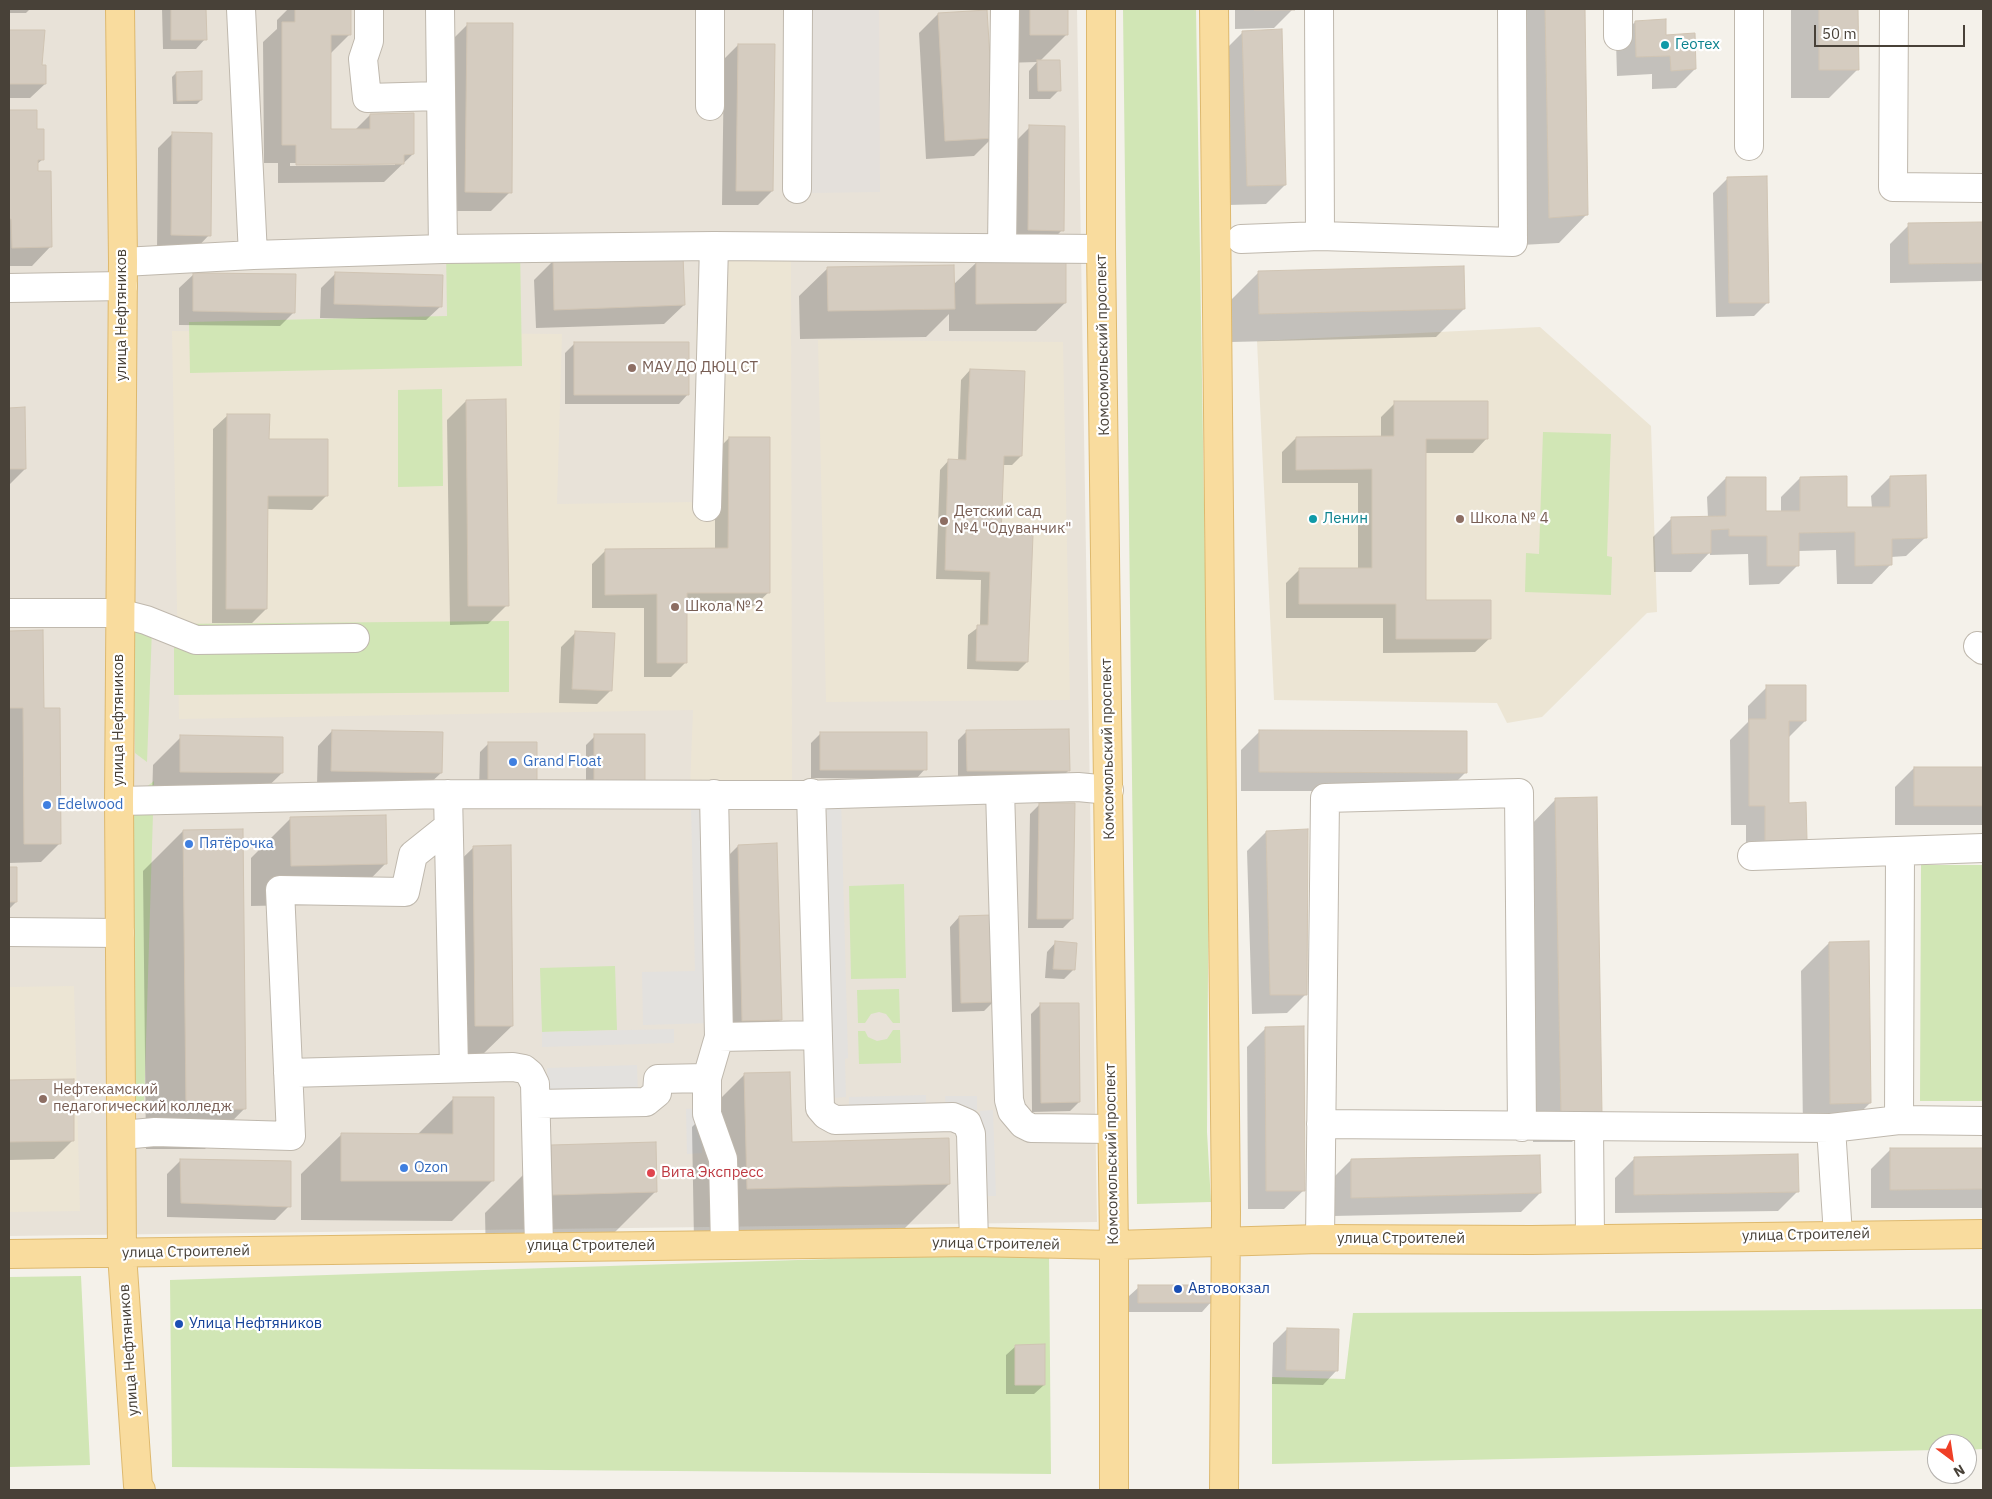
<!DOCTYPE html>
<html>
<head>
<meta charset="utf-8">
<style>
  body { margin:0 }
  #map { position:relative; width:1992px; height:1499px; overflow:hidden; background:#f4f1ea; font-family:"IBM Plex Sans",sans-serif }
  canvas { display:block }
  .frame { position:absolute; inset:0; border:10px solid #484138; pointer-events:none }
  .north { position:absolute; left:1927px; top:1434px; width:50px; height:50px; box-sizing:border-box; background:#fff; border:1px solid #b6b3af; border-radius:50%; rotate:149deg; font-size:14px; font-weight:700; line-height:20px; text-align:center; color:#484138 }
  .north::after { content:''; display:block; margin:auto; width:18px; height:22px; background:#ef3f26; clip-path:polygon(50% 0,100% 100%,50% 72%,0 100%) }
  .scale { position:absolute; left:1814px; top:25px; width:151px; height:22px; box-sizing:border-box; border:2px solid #484138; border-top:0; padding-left:6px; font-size:15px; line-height:18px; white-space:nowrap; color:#484138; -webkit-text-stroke:4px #fff; paint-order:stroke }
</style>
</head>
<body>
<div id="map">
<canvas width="1992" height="1499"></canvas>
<div class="frame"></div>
<div class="north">N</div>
<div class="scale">50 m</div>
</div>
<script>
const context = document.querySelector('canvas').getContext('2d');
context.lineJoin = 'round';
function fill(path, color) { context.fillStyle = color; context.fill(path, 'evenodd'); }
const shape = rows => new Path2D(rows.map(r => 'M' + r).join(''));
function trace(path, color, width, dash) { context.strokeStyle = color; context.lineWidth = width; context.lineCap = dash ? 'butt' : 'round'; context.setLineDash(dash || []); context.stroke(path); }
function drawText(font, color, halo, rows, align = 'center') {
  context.font = font + ' "IBM Plex Sans",sans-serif'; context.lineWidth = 4.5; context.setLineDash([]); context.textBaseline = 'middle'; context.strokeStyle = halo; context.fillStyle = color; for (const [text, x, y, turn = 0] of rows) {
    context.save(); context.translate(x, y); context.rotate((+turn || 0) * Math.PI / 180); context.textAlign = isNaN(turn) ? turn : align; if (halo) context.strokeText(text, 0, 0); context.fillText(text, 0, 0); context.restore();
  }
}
const residential = shape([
  [9,9,1077,9,1097,1222,9,1236]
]);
const industrial = shape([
  [811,9,879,9,880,192,812,193]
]);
const education = shape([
  [791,257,792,782,690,786,693,710,179,719,172,331,562,334,557,504,698,502,696,324,719,325,721,267,729,259],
  [1540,327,1651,426,1657,612,1647,613,1542,717,1507,723,1497,703,1274,700,1257,341],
  [818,340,1063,342,1070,700,826,702],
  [74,986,80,1211,9,1212,9,987]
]);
const green = shape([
  [1123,9,1196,9,1209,813,1207,1132,1211,1202,1137,1204],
  [520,247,522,366,190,373,189,322,447,316,446,249],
  [442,389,443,486,398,487,398,390],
  [1543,432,1611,434,1607,556,1612,557,1611,595,1525,592,1526,553,1539,554],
  [509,621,509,692,174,695,174,624],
  [133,629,152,629,147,762,135,753],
  [154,781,144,1107,127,1107,127,802],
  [1921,865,1983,865,1983,1101,1920,1101],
  [904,884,906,978,851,979,849,886],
  [615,966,617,1030,542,1032,540,968],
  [899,989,900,1023,893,1023,886,1014,879,1012,871,1014,865,1023,858,1023,857,990],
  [893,1030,900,1030,901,1063,859,1064,858,1031,865,1031,868,1037,877,1041,887,1039],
  [1049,1252,1051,1474,172,1467,170,1280],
  [81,1276,90,1465,9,1467,9,1277],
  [1983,1309,1983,1449,1967,1450,1967,1444,1937,1444,1937,1450,1272,1464,1272,1377,1345,1379,1353,1313]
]);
const parking = shape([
  [841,798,848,1058,845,1059,846,1097,832,1098,824,799],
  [706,806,711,1023,643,1025,642,972,695,971,691,807],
  [674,1029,674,1043,542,1047,542,1032],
  [637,1065,638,1096,547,1099,547,1068],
  [926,1095,926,1110,849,1112,849,1097],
  [945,1096,977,1096,977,1110,946,1111],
  [701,1108,702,1153,687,1154,686,1109],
  [993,1110,996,1196,982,1196,980,1111]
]);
const shadow = shape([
  [9,9,30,9,26,13,9,13],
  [162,9,205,9,205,39,196,49,163,49],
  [288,9,350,9,350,34,331,53,330,131,354,131,370,115,413,154,384,182,278,183,278,163,264,163,263,42,277,29,277,20],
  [290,163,395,163,395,165,290,166],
  [1001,9,1066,9,1067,34,1039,62,1059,90,1050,99,1029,99,1029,71,1037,62,1003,63],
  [1235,9,1293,9,1274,28,1235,29],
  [1517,9,1584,9,1587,214,1559,243,1521,245],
  [1640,9,1674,9,1673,10],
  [1791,9,1857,9,1857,70,1829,98,1791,98],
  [938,14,993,137,974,156,926,159,919,33],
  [1635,22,1665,36,1695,69,1676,88,1652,89,1652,74,1617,76,1616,41],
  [468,24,510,192,491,211,447,211,449,43],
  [9,31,44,31,41,66,45,84,30,98,9,98],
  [1243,32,1285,185,1266,204,1228,205,1224,51],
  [738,45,772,191,758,205,722,205,724,59],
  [176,73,201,100,197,104,173,104,172,77],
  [9,111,36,111,36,131,43,159,36,165,51,246,32,266,9,266],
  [1030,127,1062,230,1034,259,1000,258,1002,155],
  [172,134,209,235,195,250,157,249,158,148],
  [1727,179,1768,302,1754,316,1716,317,1713,193],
  [1983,223,1983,281,1890,283,1890,244,1909,225],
  [553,261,684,305,664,324,536,328,534,280],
  [977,262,1065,303,1036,331,949,331,949,314,926,337,800,339,799,296,828,268,953,285],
  [1258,273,1464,309,1436,337,1231,342,1230,301],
  [194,274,294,312,280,326,179,325,179,288],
  [335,274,441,306,426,320,320,318,321,288],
  [575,343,688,394,679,404,565,404,565,353],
  [970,370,1021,456,1012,465,1002,465,1000,536,1027,662,1018,671,967,669,968,635,980,626,981,580,936,579,940,470,949,460,958,461,961,380],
  [466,401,507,605,488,624,450,625,447,420],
  [1395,403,1487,438,1473,453,1425,453,1425,601,1490,638,1475,652,1383,653,1383,618,1286,618,1286,583,1300,569,1358,569,1358,483,1282,483,1282,452,1296,438,1381,438,1381,417],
  [9,409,24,409,25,469,9,485],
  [228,415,268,440,327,495,312,510,267,509,266,609,252,623,212,623,213,429],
  [729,438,769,592,754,606,686,607,686,662,671,677,644,677,644,608,592,608,592,564,606,550,715,550,715,452],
  [1890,477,1926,537,1906,556,1891,557,1891,564,1872,584,1837,584,1836,550,1798,551,1798,565,1779,584,1749,585,1748,554,1710,555,1710,552,1691,572,1654,572,1653,537,1672,518,1708,518,1707,497,1726,478,1765,512,1781,512,1781,497,1800,478,1846,509,1872,508,1871,496],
  [9,632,42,632,42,709,60,843,41,862,9,863],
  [575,633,611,690,597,704,559,703,561,647],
  [1767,687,1805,721,1788,738,1788,804,1805,840,1786,859,1746,859,1746,825,1731,825,1730,740,1748,722,1748,706],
  [332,731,441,773,426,787,317,785,318,746],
  [967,731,1069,770,1059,780,958,780,958,740],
  [1260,731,1466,772,1447,791,1241,791,1241,750],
  [821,733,925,769,916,779,811,778,811,743],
  [643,735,586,791,586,745,595,736],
  [181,737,282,773,253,801,152,800,153,765],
  [489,743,536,743,479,790,480,752],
  [1914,768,1983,768,1983,825,1895,825,1895,787],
  [1556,799,1601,1113,1572,1142,1533,1142,1528,828],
  [1040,804,1072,919,1063,928,1028,928,1030,814],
  [291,818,386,863,346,904,251,906,251,858],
  [183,831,245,1108,205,1149,146,1149,143,871],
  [1266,832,1306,994,1287,1013,1252,1014,1247,851],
  [738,846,781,1019,752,1048,714,1049,710,874],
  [474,847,512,1026,483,1054,447,1054,445,875],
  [9,868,16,868,16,902,9,909],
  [959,917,993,1002,984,1011,952,1012,950,927],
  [1056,942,1073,970,1064,979,1045,978,1047,952],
  [1829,943,1870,1103,1842,1131,1803,1131,1801,971],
  [1040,1005,1079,1102,1070,1111,1032,1112,1031,1014],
  [1266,1028,1304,1190,1284,1209,1248,1209,1247,1047],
  [745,1074,790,1143,949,1184,896,1237,694,1242,692,1127],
  [72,1080,73,1140,54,1159,9,1160,9,1081],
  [454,1098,492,1181,452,1221,301,1220,301,1174,342,1134,417,1135],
  [552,1146,656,1191,589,1258,486,1261,485,1213],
  [1983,1149,1983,1208,1871,1208,1871,1169,1890,1150],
  [1634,1159,1797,1192,1778,1211,1615,1213,1615,1178],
  [181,1160,289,1206,275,1220,167,1217,167,1174],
  [1351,1160,1540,1193,1521,1212,1333,1216,1332,1179],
  [1139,1287,1211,1302,1202,1312,1129,1312,1129,1296],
  [1287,1329,1337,1370,1323,1385,1272,1384,1273,1343],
  [1016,1346,1044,1385,1034,1394,1006,1394,1006,1355]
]);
const building = shape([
  [171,9,206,9,207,40,171,40,171,9],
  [295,9,351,9,351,35,331,35,331,129,370,129,370,114,414,113,414,154,404,155,404,164,296,165,296,145,282,145,282,22,295,22,295,9],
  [1030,9,1068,9,1068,35,1030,35,1030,9],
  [1254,9,1295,9,1295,10,1254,10,1254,9],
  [1545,9,1585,9,1588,215,1549,218,1545,9],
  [1819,9,1858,9,1859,70,1819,70,1819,9],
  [987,10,995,138,945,141,938,13,987,10],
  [1666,19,1666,35,1695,33,1696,69,1671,71,1670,56,1636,57,1635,21,1666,19],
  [467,23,513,23,512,193,465,192,467,23],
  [1282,29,1286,185,1247,186,1242,31,1282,29],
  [9,30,45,30,42,65,46,65,46,84,9,84,9,30],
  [738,44,775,44,773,191,736,191,738,44],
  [1037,60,1060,60,1061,91,1038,91,1037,60],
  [202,71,202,100,177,101,176,72,202,71],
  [9,110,37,110,37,129,44,129,44,160,38,160,38,171,51,171,52,247,12,248,11,219,9,219,9,110],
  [1029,125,1065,126,1064,231,1028,230,1029,125],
  [172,132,212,133,211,236,171,235,172,132],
  [1767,176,1769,303,1729,303,1727,177,1767,176],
  [1983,222,1983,263,1909,264,1908,223,1983,222],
  [683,255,685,305,554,310,553,260,683,255],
  [1066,260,1066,303,976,304,976,261,1066,260],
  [954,265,955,309,828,311,827,267,954,265],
  [1464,266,1465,309,1259,314,1258,271,1464,266],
  [335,272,443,275,442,307,334,304,335,272],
  [193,273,296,274,295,313,193,311,193,273],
  [574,342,689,342,689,395,574,395,574,342],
  [970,369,1025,371,1022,456,1004,456,1001,535,1033,535,1028,662,976,661,977,625,988,625,990,572,945,570,948,459,966,460,970,369],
  [506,399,509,606,468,606,466,400,506,399],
  [1394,401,1488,401,1488,439,1426,439,1426,600,1491,600,1491,639,1396,639,1396,604,1299,604,1299,568,1372,568,1372,469,1296,470,1296,437,1394,436,1394,401],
  [25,407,26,469,9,469,9,408,25,407],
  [227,414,270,414,269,439,328,439,328,496,268,496,267,609,226,609,227,414],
  [729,437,770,437,770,593,687,593,687,663,657,663,657,594,605,595,605,549,728,548,729,437],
  [1926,475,1927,538,1892,539,1892,565,1855,566,1855,532,1799,533,1799,566,1767,566,1767,536,1729,536,1729,529,1711,530,1711,553,1672,554,1671,517,1726,516,1726,477,1766,477,1766,511,1800,511,1800,477,1847,476,1847,507,1890,507,1890,476,1926,475],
  [43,630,44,708,60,708,61,844,24,844,23,708,9,708,9,631,43,630],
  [575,631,615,633,612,691,572,689,575,631],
  [1766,685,1806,685,1806,721,1789,721,1789,803,1806,802,1807,840,1765,841,1765,806,1749,806,1749,719,1766,719,1766,685],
  [1069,729,1070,771,967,771,966,730,1069,729],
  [332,730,443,732,442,773,331,771,332,730],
  [1259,730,1467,731,1467,773,1259,772,1259,730],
  [820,732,927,732,927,770,820,770,820,732],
  [594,734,645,734,645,782,594,782,594,734],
  [180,735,283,737,283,773,180,772,180,735],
  [488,742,537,742,537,781,488,781,488,742],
  [1914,767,1983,767,1983,806,1914,806,1914,767],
  [1597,797,1602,1114,1561,1115,1555,798,1597,797],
  [1039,803,1075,803,1073,919,1037,919,1039,803],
  [386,815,387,864,291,866,290,817,386,815],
  [243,829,246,1109,186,1110,183,830,243,829],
  [1308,829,1307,995,1270,995,1266,831,1308,829],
  [777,843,782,1020,742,1021,738,845,777,843],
  [511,845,513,1026,475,1026,473,846,511,845],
  [9,867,17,867,17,902,9,902,9,867],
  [992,915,995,1002,961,1003,959,916,992,915],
  [1055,941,1077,943,1075,970,1053,969,1055,941],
  [1869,941,1871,1103,1830,1104,1829,942,1869,941],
  [1040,1003,1079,1003,1080,1102,1041,1103,1040,1003],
  [1304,1026,1305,1191,1266,1191,1265,1027,1304,1026],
  [790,1072,792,1142,949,1138,950,1184,747,1189,744,1073,790,1072],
  [74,1079,74,1141,9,1142,9,1080,74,1079],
  [453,1097,494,1097,494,1181,341,1181,341,1133,453,1134,453,1097],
  [656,1142,657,1192,552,1195,551,1145,656,1142],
  [1890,1148,1983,1148,1983,1189,1890,1190,1890,1148],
  [1798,1154,1799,1192,1634,1195,1634,1157,1798,1154],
  [1540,1155,1541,1193,1351,1198,1351,1159,1540,1155],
  [180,1159,291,1161,291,1207,181,1203,180,1159],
  [1138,1285,1212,1285,1212,1303,1138,1303,1138,1285],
  [1287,1328,1339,1329,1338,1371,1286,1370,1287,1328],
  [1045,1344,1045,1385,1015,1385,1015,1345,1045,1344]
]);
const minor = shape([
  [369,9,369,41,363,59,367,98,440,96],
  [440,9,443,249],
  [710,9,710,106],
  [1319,9,1320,236],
  [1618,9,1618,36],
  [1894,9,1893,187,1983,188],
  [1749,146,1749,9],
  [797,189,798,9],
  [1241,239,1320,236,1513,242,1512,9],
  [1002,248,1005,9],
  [253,255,443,249,714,246,1101,249],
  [123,262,253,255,241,9],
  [9,288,123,286],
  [707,507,714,246],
  [9,613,119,613,146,620,196,640,355,638],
  [1978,646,1983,650],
  [1000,790,1009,1100,1012,1111,1023,1124,1031,1128,1111,1129],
  [811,793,820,1108,826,1115,835,1120,953,1117,967,1123,971,1134,974,1242],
  [714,794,719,1037],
  [119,801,448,794],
  [1752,856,1983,848],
  [9,932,120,933],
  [454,1068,448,794,803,795,1078,787,1109,790],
  [288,1073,513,1067,524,1069,530,1074,535,1084,539,1246],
  [536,1104,646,1102,657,1093,658,1079,707,1078],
  [1899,1120,1900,852],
  [1321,1124,1831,1128,1899,1120,1983,1121],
  [1589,1127,1590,1238],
  [1831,1128,1838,1235],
  [122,1135,155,1132,291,1136,280,890,405,892,413,855,448,827],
  [1320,1239,1325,798,1519,793,1522,1127],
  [725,1245,723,1159,707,1114,707,1078,719,1037,817,1035]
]);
const major = shape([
  [120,9,123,262,119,801,122,1254,138,1486,141,1490],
  [1101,9,1101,249,1114,1245,1114,1490],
  [1214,9,1226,1212,1224,1490],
  [9,1254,974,1242,1114,1245,1320,1239,1531,1240,1983,1234]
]);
const markers = [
  [1665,45,5,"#0f9aa8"],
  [632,368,5,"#8d6e63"],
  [1313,519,5,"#0f9aa8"],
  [1460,519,5,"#8d6e63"],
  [944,521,5,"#8d6e63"],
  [675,607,5,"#8d6e63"],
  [513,762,5,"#3f7fe0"],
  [47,805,5,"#3f7fe0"],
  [189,844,5,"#3f7fe0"],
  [43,1099,5,"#8d6e63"],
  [404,1168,5,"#3f7fe0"],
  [651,1173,5,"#e0444e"],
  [1178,1289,5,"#1a4fb4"],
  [179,1324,5,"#1a4fb4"]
];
const cultureNames = [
  ["Геотех",1675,45],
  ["Ленин",1323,519]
];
const streetNames = [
  ["улица Нефтяников",122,315,-90],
  ["Комсомольский проспект",1103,345,-91],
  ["улица Нефтяников",119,720,-90],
  ["Комсомольский проспект",1108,749,-91],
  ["Комсомольский проспект",1112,1154,-91],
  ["улица Строителей",1806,1235,-1],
  ["улица Строителей",1401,1239],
  ["улица Строителей",996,1244,1],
  ["улица Строителей",591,1246],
  ["улица Строителей",186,1252,-1],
  ["улица Нефтяников",129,1350,-94]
];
const educationNames = [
  ["МАУ ДО ДЮЦ СТ",642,368],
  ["Детский сад",954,512],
  ["№4 \"Одуванчик\"",954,529],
  ["Школа № 4",1470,519],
  ["Школа № 2",685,607],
  ["Нефтекамский",53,1090],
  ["педагогический колледж",53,1107]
];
const shopNames = [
  ["Grand Float",523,762],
  ["Edelwood",57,805],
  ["Пятёрочка",199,844],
  ["Ozon",414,1168]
];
const healthNames = [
  ["Вита Экспресс",661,1173]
];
const transitNames = [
  ["Автовокзал",1188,1289],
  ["Улица Нефтяников",189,1324]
];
fill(residential, '#e8e2d8');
fill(industrial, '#e4e0db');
fill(education, '#ece5d4');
fill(green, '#d1e6b5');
fill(parking, '#e3e1de');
fill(shadow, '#0003');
fill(building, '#d5ccc0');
trace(building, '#d0c4b3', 1);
trace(minor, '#bfb8ad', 30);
trace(major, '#deb96e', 30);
trace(minor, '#fff', 28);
trace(major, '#f9dc9e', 28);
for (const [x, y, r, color] of markers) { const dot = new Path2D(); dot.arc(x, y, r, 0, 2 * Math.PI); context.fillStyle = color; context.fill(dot); trace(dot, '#fff', 2); }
drawText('15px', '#0d838f', '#fff', cultureNames, 'left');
drawText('15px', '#484138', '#fff', streetNames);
drawText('15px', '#785e54', '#fff', educationNames, 'left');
drawText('15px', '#366cbe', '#fff', shopNames, 'left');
drawText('15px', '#be3a42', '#fff', healthNames, 'left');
drawText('15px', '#164399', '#fff', transitNames, 'left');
</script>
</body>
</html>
